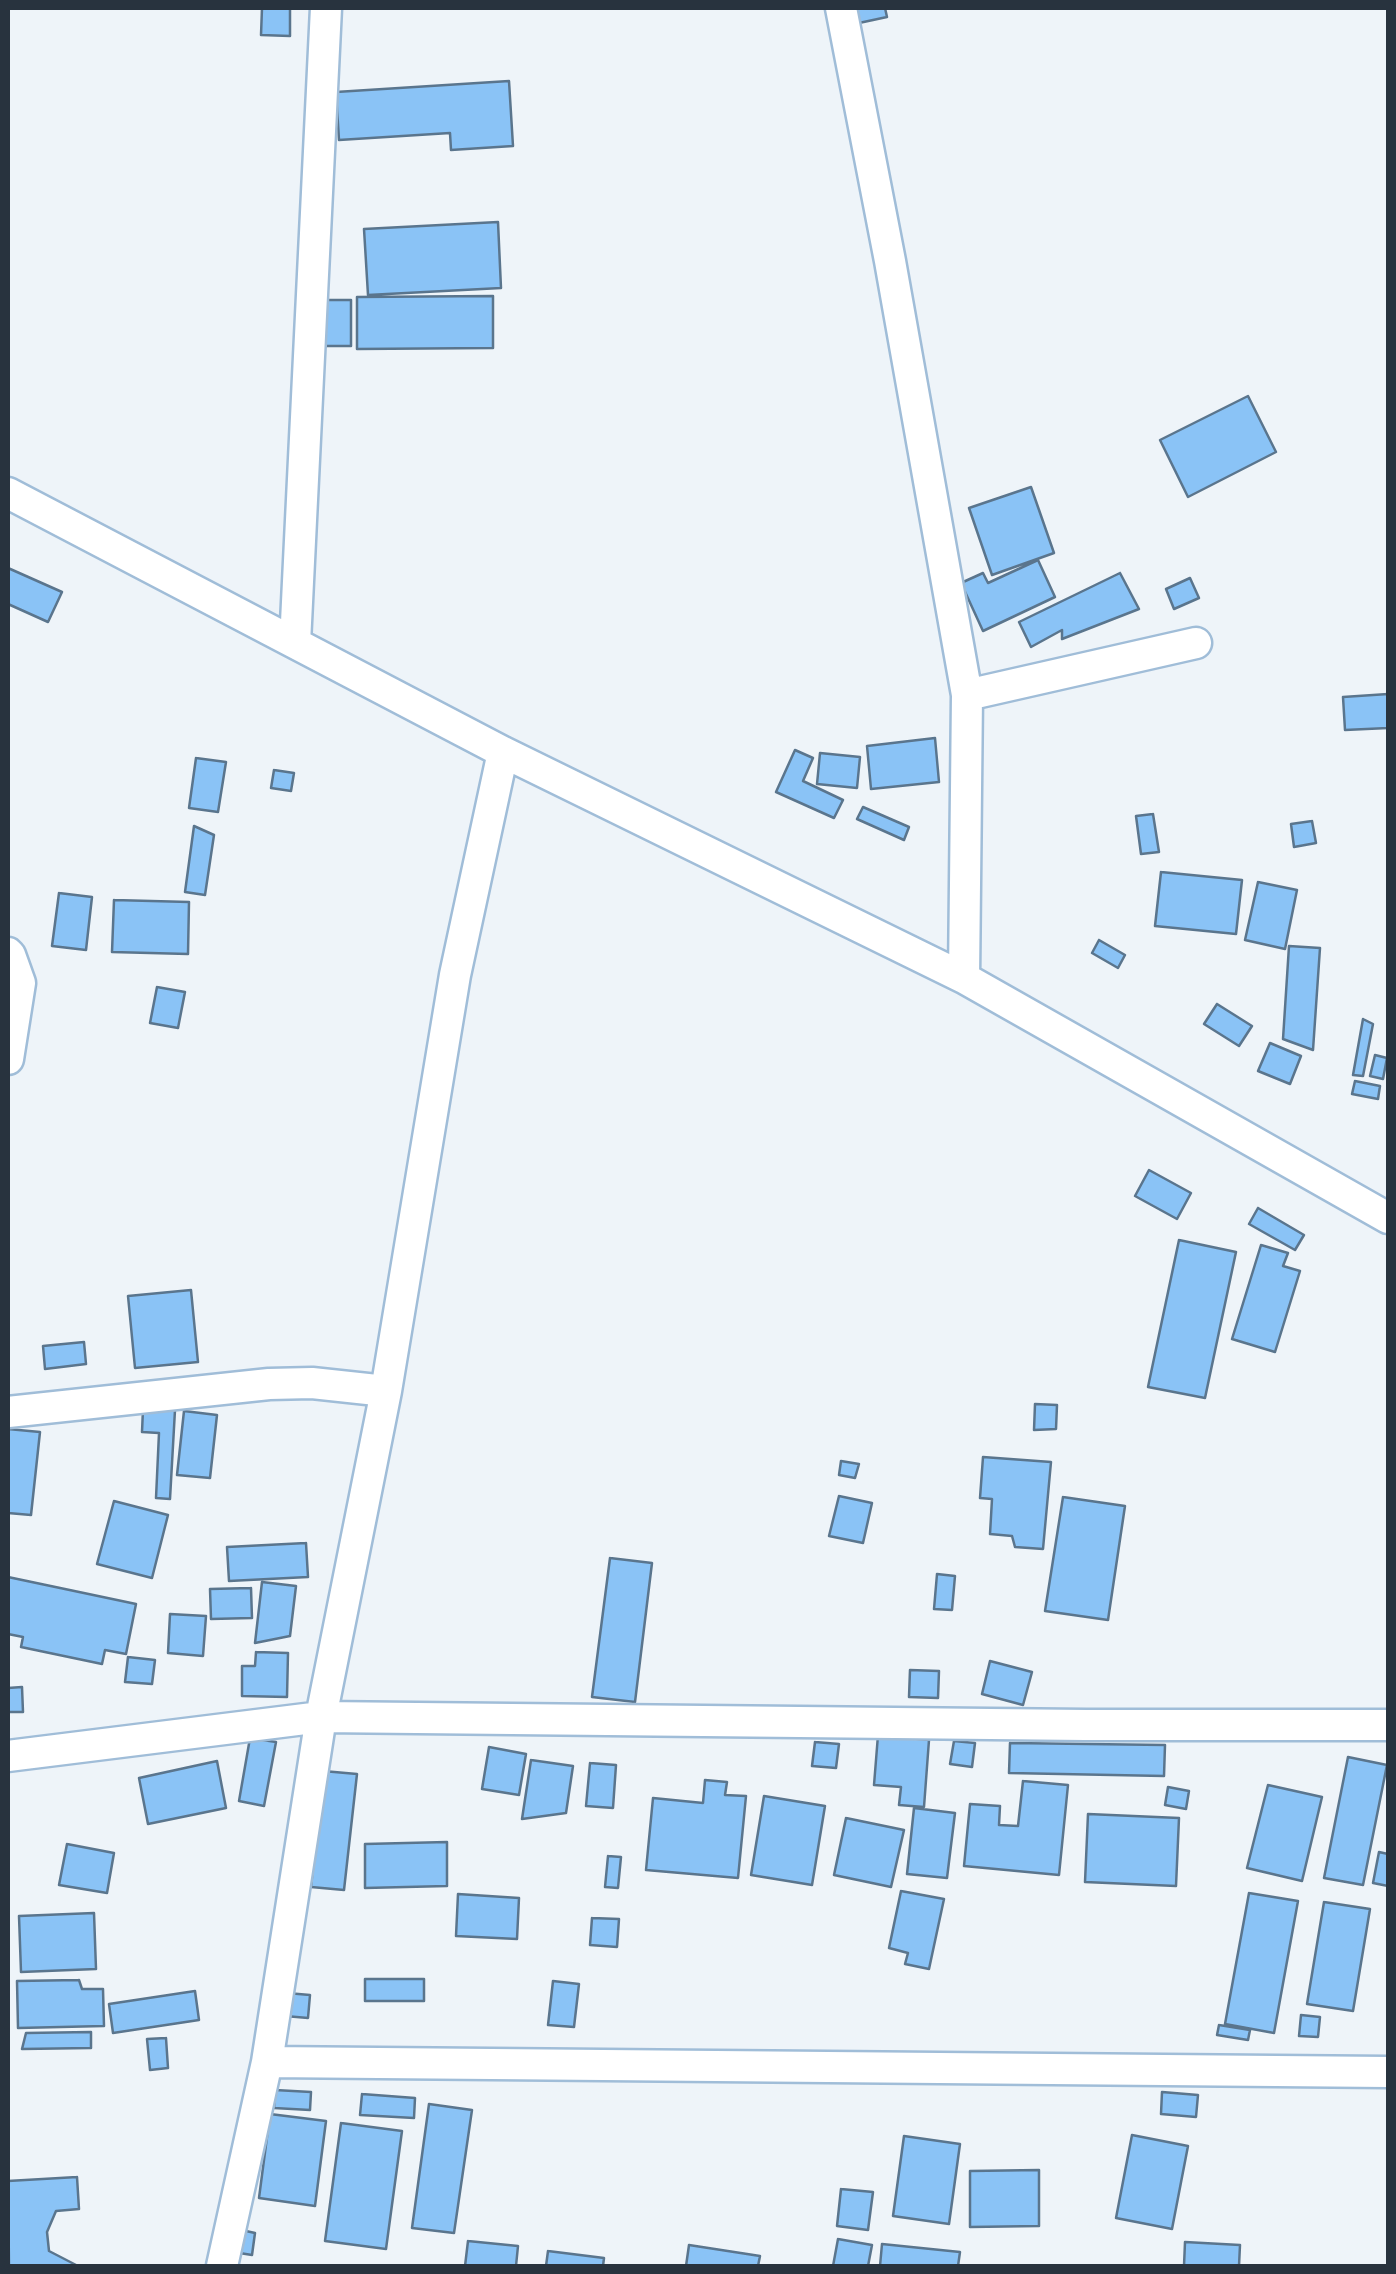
<!DOCTYPE html>
<html>
<head>
<meta charset="utf-8">
<style>
  body { margin:0 }
  #map { position:relative; width:1396px; height:2274px; overflow:hidden; background:#eef4f9; font-family:"Fira Sans Condensed",sans-serif }
  canvas { display:block }
  .frame { position:absolute; inset:0; border:10px solid #28333e; pointer-events:none }
</style>
</head>
<body>
<div id="map">
<canvas width="1396" height="2274"></canvas>
<div class="frame"></div>
</div>
<script>
const context = document.querySelector('canvas').getContext('2d');
context.lineJoin = 'round';
function fill(path, color) { context.fillStyle = color; context.fill(path, 'evenodd'); }
const shape = rows => new Path2D(rows.map(r => 'M' + r).join(''));
function trace(path, color, width, dash) { context.strokeStyle = color; context.lineWidth = width; context.lineCap = dash ? 'butt' : 'round'; context.setLineDash(dash || []); context.stroke(path); }
const building = shape([
  [262,8,290,8,290,36,261,35,262,8],
  [856,8,885,8,887,17,859,23,856,8],
  [509,81,513,146,451,150,450,133,339,140,336,92,509,81],
  [498,222,501,288,368,295,364,229,498,222],
  [493,296,493,348,357,349,357,297,493,296],
  [319,300,351,300,351,346,319,346,319,300],
  [1248,396,1276,452,1188,497,1160,440,1248,396],
  [1031,487,1054,553,992,575,969,508,1031,487],
  [1038,560,1055,597,983,631,961,583,983,573,988,583,1038,560],
  [8,568,62,592,48,622,8,604,8,568],
  [1120,573,1139,609,1062,639,1062,630,1031,647,1019,622,1120,573],
  [1190,578,1199,598,1174,609,1166,589,1190,578],
  [1388,694,1388,728,1345,730,1343,697,1388,694],
  [935,738,939,782,871,789,867,746,935,738],
  [795,750,813,758,803,781,843,800,834,818,776,792,795,750],
  [820,753,860,757,857,788,817,784,820,753],
  [196,758,226,762,218,812,189,808,196,758],
  [274,770,294,773,291,791,271,788,274,770],
  [863,807,909,827,904,840,857,819,863,807],
  [1153,814,1159,852,1141,854,1136,816,1153,814],
  [1312,821,1316,843,1294,847,1291,824,1312,821],
  [194,826,214,835,205,895,185,892,194,826],
  [1161,872,1242,880,1236,934,1155,926,1161,872],
  [1258,882,1297,890,1285,949,1245,940,1258,882],
  [59,893,92,897,86,950,52,946,59,893],
  [114,900,189,902,188,954,112,952,114,900],
  [1099,940,1125,955,1118,968,1092,953,1099,940],
  [1289,946,1320,948,1313,1050,1283,1039,1289,946],
  [157,987,185,992,178,1028,150,1023,157,987],
  [1217,1004,1252,1026,1239,1046,1204,1024,1217,1004],
  [1363,1019,1373,1024,1363,1076,1353,1075,1363,1019],
  [1270,1043,1301,1056,1290,1084,1258,1071,1270,1043],
  [1375,1055,1387,1058,1383,1079,1370,1076,1375,1055],
  [1355,1081,1380,1086,1378,1099,1352,1094,1355,1081],
  [1149,1170,1191,1193,1177,1219,1135,1196,1149,1170],
  [1258,1208,1304,1235,1295,1250,1249,1224,1258,1208],
  [1179,1240,1236,1252,1205,1398,1148,1387,1179,1240],
  [1261,1245,1288,1253,1283,1266,1300,1271,1275,1352,1232,1339,1261,1245],
  [191,1290,198,1362,135,1368,128,1296,191,1290],
  [84,1342,86,1364,45,1369,43,1346,84,1342],
  [1035,1404,1057,1405,1056,1429,1034,1430,1035,1404],
  [143,1409,175,1410,170,1499,156,1498,159,1433,142,1432,143,1409],
  [184,1411,217,1415,210,1478,177,1475,184,1411],
  [8,1429,40,1432,31,1515,8,1513,8,1429],
  [983,1457,1051,1462,1043,1549,1015,1547,1012,1536,990,1534,992,1499,980,1498,983,1457],
  [841,1461,859,1464,855,1478,839,1475,841,1461],
  [839,1496,872,1503,863,1543,829,1536,839,1496],
  [1063,1497,1125,1506,1108,1620,1045,1611,1063,1497],
  [114,1501,168,1515,152,1578,97,1564,114,1501],
  [306,1543,308,1577,229,1581,227,1547,306,1543],
  [610,1558,652,1563,635,1702,592,1697,610,1558],
  [937,1574,955,1576,952,1610,934,1609,937,1574],
  [8,1577,136,1604,126,1654,105,1650,102,1664,21,1647,23,1637,8,1634,8,1577],
  [262,1582,296,1586,290,1636,255,1643,262,1582],
  [251,1588,252,1618,211,1619,210,1589,251,1588],
  [170,1614,206,1616,203,1656,168,1653,170,1614],
  [256,1652,288,1653,287,1697,242,1696,242,1666,255,1666,256,1652],
  [128,1657,155,1660,152,1684,125,1682,128,1657],
  [990,1661,1032,1672,1023,1705,982,1694,990,1661],
  [910,1670,939,1671,938,1698,909,1697,910,1670],
  [22,1687,23,1712,8,1712,8,1688,22,1687],
  [878,1735,929,1740,924,1807,899,1805,901,1787,874,1785,878,1735],
  [250,1738,276,1742,264,1806,239,1801,250,1738],
  [954,1741,975,1743,972,1767,950,1764,954,1741],
  [815,1742,839,1744,836,1768,812,1766,815,1742],
  [1010,1743,1165,1745,1164,1776,1009,1773,1010,1743],
  [489,1747,526,1754,519,1795,482,1789,489,1747],
  [1348,1757,1387,1765,1363,1885,1324,1878,1348,1757],
  [531,1760,573,1766,566,1813,522,1819,531,1760],
  [217,1761,226,1808,148,1824,139,1778,217,1761],
  [590,1763,616,1765,613,1808,586,1806,590,1763],
  [323,1771,357,1774,344,1890,311,1887,323,1771],
  [705,1780,727,1782,725,1795,746,1796,738,1878,646,1870,653,1798,703,1803,705,1780],
  [1023,1781,1068,1785,1059,1875,964,1866,970,1804,1000,1806,999,1825,1018,1826,1023,1781],
  [1268,1785,1322,1797,1302,1881,1247,1868,1268,1785],
  [1168,1787,1189,1791,1186,1809,1165,1805,1168,1787],
  [764,1796,825,1806,812,1885,751,1875,764,1796],
  [914,1808,955,1813,947,1878,907,1874,914,1808],
  [1088,1814,1179,1818,1176,1886,1085,1882,1088,1814],
  [846,1818,904,1830,891,1887,834,1875,846,1818],
  [447,1842,447,1886,365,1888,365,1844,447,1842],
  [67,1844,114,1853,107,1893,59,1885,67,1844],
  [1379,1852,1388,1854,1388,1886,1373,1883,1379,1852],
  [608,1856,621,1857,618,1888,605,1887,608,1856],
  [901,1891,944,1899,929,1969,905,1964,908,1953,889,1948,901,1891],
  [1249,1893,1298,1901,1274,2033,1225,2024,1249,1893],
  [458,1894,519,1898,517,1939,456,1936,458,1894],
  [1324,1902,1370,1909,1353,2011,1307,2004,1324,1902],
  [94,1913,96,1969,21,1972,19,1916,94,1913],
  [592,1918,619,1919,617,1947,590,1945,592,1918],
  [365,1979,424,1979,424,2001,365,2001,365,1979],
  [79,1980,82,1989,103,1989,104,2026,18,2028,17,1981,79,1980],
  [553,1981,579,1984,574,2027,548,2025,553,1981],
  [195,1991,199,2020,113,2033,109,2004,195,1991],
  [287,1993,310,1995,308,2018,285,2016,287,1993],
  [1301,2015,1320,2017,1318,2037,1299,2036,1301,2015],
  [1219,2025,1250,2030,1248,2040,1217,2035,1219,2025],
  [91,2032,91,2048,22,2049,26,2033,91,2032],
  [166,2038,168,2068,150,2070,147,2039,166,2038],
  [275,2090,311,2092,310,2110,274,2108,275,2090],
  [1162,2092,1198,2095,1196,2117,1161,2114,1162,2092],
  [362,2094,415,2098,414,2118,360,2115,362,2094],
  [429,2104,472,2110,454,2233,412,2228,429,2104],
  [270,2114,326,2121,315,2206,259,2198,270,2114],
  [341,2123,402,2131,386,2249,325,2241,341,2123],
  [1132,2135,1188,2146,1172,2229,1116,2218,1132,2135],
  [904,2136,960,2144,949,2224,893,2216,904,2136],
  [1039,2170,1039,2226,970,2227,970,2171,1039,2170],
  [77,2177,79,2209,56,2211,47,2232,49,2251,78,2266,9,2266,8,2181,77,2177],
  [841,2189,873,2192,868,2230,837,2226,841,2189],
  [237,2229,255,2233,252,2255,233,2252,237,2229],
  [838,2239,872,2245,868,2266,833,2266,838,2239],
  [468,2241,518,2246,516,2266,465,2266,468,2241],
  [1185,2242,1240,2245,1239,2266,1184,2266,1185,2242],
  [882,2244,960,2252,958,2266,880,2266,882,2244],
  [689,2245,760,2256,758,2266,686,2266,689,2245],
  [548,2251,604,2258,603,2266,546,2266,548,2251]
]);
const street = shape([
  [841,8,890,261,967,695],
  [8,493,503,752,964,978,1388,1218],
  [295,643,326,8],
  [8,953,10,955,20,983,8,1059],
  [964,978,967,695,1196,643],
  [8,1412,269,1384,312,1383,386,1391],
  [8,1756,321,1717,1086,1725,1388,1725],
  [267,2062,1388,2072],
  [222,2266,267,2062,321,1717,386,1391,455,975,503,752]
]);
fill(building, '#8ac3f6');
trace(building, '#5a758d', 2.5);
trace(street, '#a0bdd8', 35);
trace(street, '#fff', 30);
</script>
</body>
</html>
